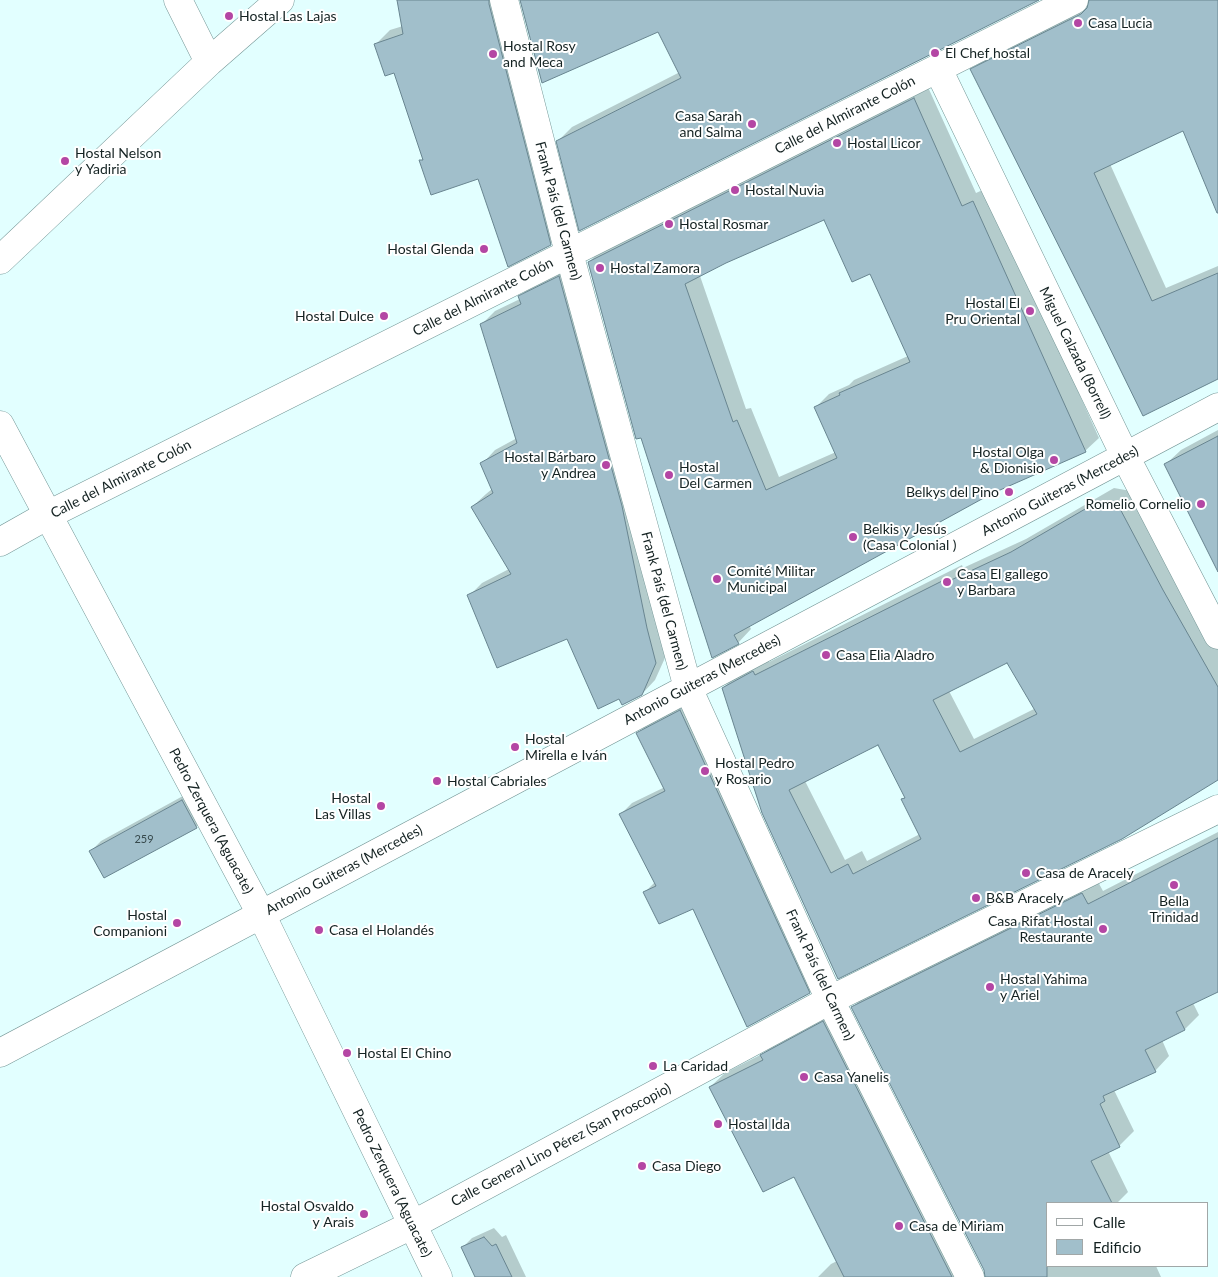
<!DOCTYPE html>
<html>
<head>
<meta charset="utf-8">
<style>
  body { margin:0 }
  #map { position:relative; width:1218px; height:1277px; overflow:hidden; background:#e2ffff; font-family:Lato,sans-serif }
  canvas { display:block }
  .legend { position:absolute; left:1046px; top:1202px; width:162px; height:65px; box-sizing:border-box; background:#fff; border:1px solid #a1a7a7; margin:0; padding:6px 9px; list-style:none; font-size:15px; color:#142222 }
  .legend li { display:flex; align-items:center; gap:10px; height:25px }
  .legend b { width:25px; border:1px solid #a1a7a7 }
</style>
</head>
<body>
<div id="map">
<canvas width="1218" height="1277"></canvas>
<ul class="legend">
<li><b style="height:6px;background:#fff"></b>Calle</li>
<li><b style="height:14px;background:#a1bfcb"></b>Edificio</li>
</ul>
</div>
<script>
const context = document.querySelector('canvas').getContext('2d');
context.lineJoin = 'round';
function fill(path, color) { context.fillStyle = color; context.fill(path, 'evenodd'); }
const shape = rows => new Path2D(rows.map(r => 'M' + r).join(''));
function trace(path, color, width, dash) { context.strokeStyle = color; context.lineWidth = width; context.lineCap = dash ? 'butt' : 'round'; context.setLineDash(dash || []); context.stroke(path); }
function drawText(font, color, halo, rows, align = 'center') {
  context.font = font + ' Lato,sans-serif'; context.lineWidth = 4; context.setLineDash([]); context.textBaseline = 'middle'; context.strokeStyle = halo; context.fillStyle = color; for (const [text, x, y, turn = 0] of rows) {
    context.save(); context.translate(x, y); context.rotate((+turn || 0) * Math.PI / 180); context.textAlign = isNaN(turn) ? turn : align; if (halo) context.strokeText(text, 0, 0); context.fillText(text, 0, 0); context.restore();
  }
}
const shadow = shape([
  [398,0,505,0,564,230,550,244,479,178,421,161,423,158,394,72,376,44,390,30,403,26],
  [521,0,1036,0,558,141,572,127,680,72,658,30],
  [1091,0,1218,0,1218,203,1184,129,1110,164,1166,288,1218,266,1218,378,1143,415,972,70,986,56,1090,3],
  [927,85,976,193,987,188,1099,438,1085,451,990,493,749,625,751,629,738,643,712,656,589,262,603,248],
  [825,218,870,272,908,356,854,380,849,385,829,394,816,407,836,452,779,477,751,408,746,409,700,276,726,262],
  [572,264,669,649,655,680,642,694,619,697,567,638,469,596,482,583,509,569,472,507,486,494,492,489,482,464,495,450,517,438,482,324,495,311,520,299,520,297,533,283],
  [1218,430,1218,567,1166,464,1181,450],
  [1114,488,1131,491,1176,576,1218,649,1218,779,838,977,723,688,737,674,767,658,769,662,962,565,963,568,1026,539],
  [1008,661,1036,708,974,739,949,691],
  [879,743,906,796,902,800,920,834,867,861,862,851,845,860,805,781],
  [692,699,821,981,809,992,693,907,645,892,655,882,620,815,632,803,665,787,638,733,649,722],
  [192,791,206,817,196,827,105,877,91,851,101,841],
  [1218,832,1218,991,1193,1003,1199,1015,1185,1029,1162,1040,1169,1056,1155,1071,1114,1090,1134,1131,1119,1146,1108,1151,1128,1192,1118,1202,1118,1203,1047,1203,1047,1266,1156,1266,1161,1277,987,1277,985,1270,853,1007,867,993,1097,880,1103,891],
  [838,1008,980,1277,818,1277,831,1264,837,1261,794,1175,710,1087,725,1073,764,1053,777,1041],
  [494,1228,502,1237,506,1235,526,1277,476,1277,462,1248,472,1238]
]);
const building = shape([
  [397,0,489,0,489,4,551,245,508,267,478,179,431,195,419,160,423,160,394,73,385,76,374,44,403,34,397,0],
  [520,0,1039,0,579,231,556,141,681,78,658,32,542,83,520,0],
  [1089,0,1218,0,1218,213,1217,213,1183,131,1094,173,1152,301,1218,273,1218,379,1143,416,1099,326,970,69,1081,14,1087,8,1089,0],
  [914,98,962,206,973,201,1086,452,991,494,734,635,739,644,712,658,641,438,636,439,588,262,914,98],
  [824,220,852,282,870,274,910,362,839,393,840,395,814,407,837,458,766,490,737,420,733,422,685,284,726,263,824,220],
  [559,276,622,506,647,628,656,663,642,695,622,705,619,699,598,709,567,639,497,668,467,595,511,574,471,507,493,493,480,463,517,443,480,324,521,304,518,296,559,276],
  [1218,436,1218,572,1164,464,1218,436],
  [1099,501,1118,505,1163,590,1218,687,1218,780,1122,839,838,979,762,813,722,688,753,671,755,675,948,578,949,581,1011,552,1099,501],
  [1007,663,1037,714,960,752,933,700,1007,663],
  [878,745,905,798,901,799,921,839,853,874,848,864,831,873,789,790,878,745],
  [680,710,810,993,747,1027,693,909,659,924,643,892,656,886,619,814,665,791,636,733,680,710],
  [182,800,197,828,104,878,89,851,182,800],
  [1218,838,1218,992,1176,1012,1185,1030,1145,1050,1156,1072,1103,1096,1105,1101,1100,1104,1120,1147,1091,1161,1112,1203,1047,1203,1047,1277,985,1277,984,1270,851,1007,1082,893,1088,904,1218,838],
  [823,1021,952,1277,844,1277,794,1177,763,1192,709,1087,763,1060,760,1055,823,1021],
  [484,1237,492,1246,496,1244,512,1277,475,1277,461,1247,484,1237]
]);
const street = shape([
  [178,0,209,62],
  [504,0,569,253,688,688,830,1000,970,1277],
  [938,69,1125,456,1218,635],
  [0,260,209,62,280,0],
  [0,425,261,914,438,1277],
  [0,542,48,515,1074,0],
  [0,1053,1218,407],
  [305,1277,412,1225,830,1000,1218,809]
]);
const markers = [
  [229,16,5,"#b446a4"],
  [1078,23,5,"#b446a4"],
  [935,53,5,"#b446a4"],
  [493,54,5,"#b446a4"],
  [752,124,5,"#b446a4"],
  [837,143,5,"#b446a4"],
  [65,161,5,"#b446a4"],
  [735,190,5,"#b446a4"],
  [669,224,5,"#b446a4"],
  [484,249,5,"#b446a4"],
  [600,268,5,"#b446a4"],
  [1030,311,5,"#b446a4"],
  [384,316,5,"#b446a4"],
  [1054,460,5,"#b446a4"],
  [606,465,5,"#b446a4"],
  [669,475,5,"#b446a4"],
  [1009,492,5,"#b446a4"],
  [1201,504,5,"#b446a4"],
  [853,537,5,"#b446a4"],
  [717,579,5,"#b446a4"],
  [947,582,5,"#b446a4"],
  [826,655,5,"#b446a4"],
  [515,747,5,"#b446a4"],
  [705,771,5,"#b446a4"],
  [437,781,5,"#b446a4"],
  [381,806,5,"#b446a4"],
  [1026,873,5,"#b446a4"],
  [1174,885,5,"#b446a4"],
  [976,898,5,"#b446a4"],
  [177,923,5,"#b446a4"],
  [1103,929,5,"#b446a4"],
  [319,930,5,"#b446a4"],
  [990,987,5,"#b446a4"],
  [347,1053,5,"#b446a4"],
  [653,1066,5,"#b446a4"],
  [804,1077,5,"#b446a4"],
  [718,1124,5,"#b446a4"],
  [642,1166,5,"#b446a4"],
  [364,1214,5,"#b446a4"],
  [899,1226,5,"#b446a4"]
];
const numberNames = [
  ["259",144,839]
];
const poiNames = [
  ["Hostal Las Lajas",239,16],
  ["Casa Lucia",1088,23],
  ["Hostal Rosy",503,46],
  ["and Meca",503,62],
  ["El Chef hostal",945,53],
  ["Casa Sarah",742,116,"right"],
  ["and Salma",742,132,"right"],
  ["Hostal Licor",847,143],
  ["Hostal Nelson",75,153],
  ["y Yadiria",75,169],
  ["Hostal Nuvia",745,190],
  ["Hostal Rosmar",679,224],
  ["Hostal Glenda",474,249,"right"],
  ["Hostal Zamora",610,268],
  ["Hostal El",1020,303,"right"],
  ["Pru Oriental",1020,319,"right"],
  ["Hostal Dulce",374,316,"right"],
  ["Hostal Olga",1044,452,"right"],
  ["& Dionisio",1044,468,"right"],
  ["Hostal Bárbaro",596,457,"right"],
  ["y Andrea",596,473,"right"],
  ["Hostal",679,467],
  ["Del Carmen",679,483],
  ["Belkys del Pino",999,492,"right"],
  ["Romelio Cornelio",1191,504,"right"],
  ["Belkis y Jesús",863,529],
  ["(Casa Colonial )",863,545],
  ["Comité Militar",727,571],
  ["Municipal",727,587],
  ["Casa El gallego",957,574],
  ["y Barbara",957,590],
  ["Casa Elia Aladro",836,655],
  ["Hostal",525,739],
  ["Mirella e Iván",525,755],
  ["Hostal Pedro",715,763],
  ["y Rosario",715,779],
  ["Hostal Cabriales",447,781],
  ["Hostal",371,798,"right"],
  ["Las Villas",371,814,"right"],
  ["Casa de Aracely",1036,873],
  ["B&B Aracely",986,898],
  ["Bella",1174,901,"center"],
  ["Trinidad",1174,917,"center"],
  ["Hostal",167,915,"right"],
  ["Companioni",167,931,"right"],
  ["Casa Rifat Hostal",1093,921,"right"],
  ["Restaurante",1093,937,"right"],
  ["Casa el Holandés",329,930],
  ["Hostal Yahima",1000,979],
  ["y Ariel",1000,995],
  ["Hostal El Chino",357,1053],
  ["La Caridad",663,1066],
  ["Casa Yanelis",814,1077],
  ["Hostal Ida",728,1124],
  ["Casa Diego",652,1166],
  ["Hostal Osvaldo",354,1206,"right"],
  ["y Arais",354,1222,"right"],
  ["Casa de Miriam",909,1226]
];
const streetNames = [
  ["Calle del Almirante Colón",845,115,-27],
  ["Frank País (del Carmen)",558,211,75],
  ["Calle del Almirante Colón",483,297,-27],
  ["Miguel Calzada (Borrell)",1075,353,64],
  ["Calle del Almirante Colón",121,479,-27],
  ["Antonio Guiteras (Mercedes)",1060,491,-28],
  ["Frank País (del Carmen)",664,601,75],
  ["Antonio Guiteras (Mercedes)",702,680,-28],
  ["Pedro Zerquera (Aguacate)",211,821,62],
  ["Antonio Guiteras (Mercedes)",344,870,-28],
  ["Frank País (del Carmen)",820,975,65],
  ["Calle General Lino Pérez (San Proscopio)",561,1145,-28],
  ["Pedro Zerquera (Aguacate)",392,1183,64]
];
fill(shadow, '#0003');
fill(building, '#a1bfcb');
trace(building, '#688590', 1);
trace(street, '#759797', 29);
trace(street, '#fff', 28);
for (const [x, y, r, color] of markers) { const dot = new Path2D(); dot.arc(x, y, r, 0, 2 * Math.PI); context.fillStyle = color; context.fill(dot); trace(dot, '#fff', 2); }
drawText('11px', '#37494c', null, numberNames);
drawText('14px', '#142222', '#fff', poiNames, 'left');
drawText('14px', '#142222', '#fff', streetNames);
</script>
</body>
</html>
